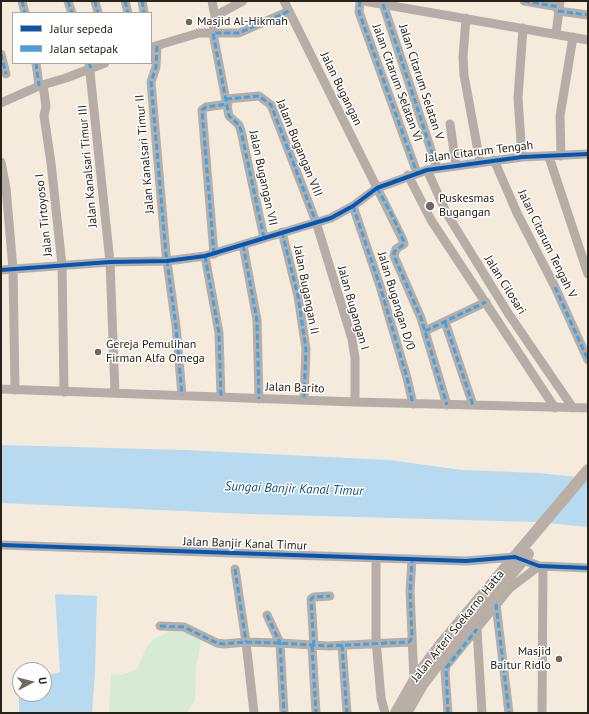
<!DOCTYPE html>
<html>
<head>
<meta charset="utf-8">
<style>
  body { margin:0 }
  #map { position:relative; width:589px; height:714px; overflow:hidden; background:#f5ebdd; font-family:"PT Sans",sans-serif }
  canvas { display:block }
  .frame { position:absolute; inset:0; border:2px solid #282218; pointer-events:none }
  .legend { position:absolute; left:12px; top:12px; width:140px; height:52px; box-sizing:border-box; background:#fff; border:1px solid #a9a7a3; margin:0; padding:5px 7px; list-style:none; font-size:12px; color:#282218 }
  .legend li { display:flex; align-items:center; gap:8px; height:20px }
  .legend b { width:20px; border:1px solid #a9a7a3 }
  .north { position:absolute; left:12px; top:662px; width:40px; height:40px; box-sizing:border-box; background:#fff; border:1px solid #a9a7a3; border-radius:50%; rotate:83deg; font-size:11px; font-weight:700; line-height:16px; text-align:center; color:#282218 }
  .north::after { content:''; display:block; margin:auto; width:14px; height:18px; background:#70685d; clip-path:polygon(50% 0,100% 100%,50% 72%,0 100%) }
</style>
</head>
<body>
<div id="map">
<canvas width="589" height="714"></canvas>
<div class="frame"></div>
<ul class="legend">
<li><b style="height:5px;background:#0057b8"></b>Jalur sepeda</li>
<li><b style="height:5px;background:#3ea2ea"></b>Jalan setapak</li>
</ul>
<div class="north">U</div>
</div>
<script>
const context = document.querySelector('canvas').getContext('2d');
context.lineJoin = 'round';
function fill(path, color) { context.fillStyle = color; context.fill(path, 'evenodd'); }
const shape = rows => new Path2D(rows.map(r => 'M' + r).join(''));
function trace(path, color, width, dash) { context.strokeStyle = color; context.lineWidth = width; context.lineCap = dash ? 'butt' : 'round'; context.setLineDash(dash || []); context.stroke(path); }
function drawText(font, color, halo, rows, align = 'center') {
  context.font = font + ' "PT Sans",sans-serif'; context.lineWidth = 3; context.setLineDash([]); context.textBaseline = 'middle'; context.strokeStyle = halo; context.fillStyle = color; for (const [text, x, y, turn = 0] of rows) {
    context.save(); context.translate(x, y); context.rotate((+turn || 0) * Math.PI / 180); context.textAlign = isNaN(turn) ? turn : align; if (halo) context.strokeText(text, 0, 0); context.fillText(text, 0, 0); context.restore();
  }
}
const green = shape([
  [170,631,189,632,201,642,196,667,195,700,188,711,189,713,109,713,111,674,121,675,137,669,145,650,152,640]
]);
const water = shape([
  [1,445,185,450,389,460,462,470,538,473,588,478,588,527,536,522,250,514,1,503],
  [55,594,97,596,95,673,92,713,19,713,19,682,20,694,44,694,44,676,60,672]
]);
const minor = shape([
  [22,1,25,13],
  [68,1,72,13],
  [95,1,98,13],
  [125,1,128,13],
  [142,1,144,13],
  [212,1,215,16,213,33,229,116,239,125,241,131,264,238],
  [284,1,402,238,404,244,396,249,394,256,421,318,447,405],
  [360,1,359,12,417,173],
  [364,1,588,40],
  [524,1,559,7],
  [383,4,437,168],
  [558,11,588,15],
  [215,16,243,1],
  [466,18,463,57,464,75,480,162],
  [556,34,560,2],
  [157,46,156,67,151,82,166,254,176,326,182,395],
  [152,47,199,33,239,33,289,11],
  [1,54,6,74],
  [36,63,39,86],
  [89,63,110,262,115,393],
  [43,85,46,106,44,116,51,163,62,265,64,392],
  [226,99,259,96,271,105,316,222,352,339,355,358,355,402],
  [1,103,39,86,66,78,105,63],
  [450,124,456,165],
  [561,156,560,116,573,37],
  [522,157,518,98,523,28],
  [549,157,588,274],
  [494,160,517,213,555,287,588,360],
  [1,162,6,188,13,269,15,390],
  [427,170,447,214,508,313,573,408],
  [408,175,431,220,555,408],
  [353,206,380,286,407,378,413,404],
  [282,232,298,296,306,349,304,400],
  [243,245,257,320,259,399],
  [214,254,202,110,206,107,228,104],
  [205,256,219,333,221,397],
  [1,270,110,262,167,261,205,256,331,218,353,206,377,188,427,170,522,157,588,154],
  [445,322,473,405],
  [425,331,486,302],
  [1,389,355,402,588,408],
  [1,545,466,561,515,557,539,566,588,568],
  [376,559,376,640,381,698,385,713],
  [412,560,410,591,414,680],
  [235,569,246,642,254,713],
  [496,604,509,713],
  [267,615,280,643,284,713],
  [160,626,184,627,217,643,224,644,246,642,280,643,328,646,409,642,411,640],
  [477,629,482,713],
  [342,645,347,713],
  [312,646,316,713],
  [314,646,311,599,314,597,330,596],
  [448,713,445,672,446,666,510,588,539,566],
  [542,713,543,567]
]);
const major = shape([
  [396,713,417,676,442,643],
  [406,713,422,685,450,648]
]);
const majorBridge = shape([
  [442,643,588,470],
  [450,648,528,554]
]);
const quiet = shape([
  [22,1,25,13],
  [68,1,72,13],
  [95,1,98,13],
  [125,1,128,13],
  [142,1,144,13],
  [360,1,359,12,417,173],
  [524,1,559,7],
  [383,4,437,168],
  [558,11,588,15],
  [157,46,156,67,151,82,166,254,176,326,182,395],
  [1,54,6,74],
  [36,63,39,86],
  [89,63,91,68],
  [226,99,259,96,271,105,316,222],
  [377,188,393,217,404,242,403,245,394,252,394,256,421,318,447,405],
  [353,206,380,286,407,378,413,404],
  [282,232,298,296,306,349,304,400],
  [264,238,241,131,239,125,229,116,213,33,239,33,289,11],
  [243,245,257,320,259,399],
  [214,254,202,110,206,107,228,104],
  [205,256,219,333,221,397],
  [555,287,588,360],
  [445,322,473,405],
  [425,331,486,302],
  [235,569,246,642],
  [496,604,509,713],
  [267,615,280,643,284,713],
  [160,626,184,627,217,643,224,644,246,642,280,643,328,646,409,642,412,638,410,591,412,560],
  [342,645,347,713],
  [312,646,316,713],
  [314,646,311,599,314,597,330,596],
  [448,713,446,668,477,629]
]);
const cycleway = shape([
  [1,270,110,262,167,261,205,256,331,218,353,206,377,188,427,170,522,157,588,154],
  [1,545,466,561,515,557,539,566,588,568]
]);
const markers = [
  [189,22,4,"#70685d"],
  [430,206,5,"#70685d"],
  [98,352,4,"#70685d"],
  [559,659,4,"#70685d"]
];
const poiNames = [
  ["Masjid Al-Hikmah",197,22],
  ["Puskesmas",439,199],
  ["Bugangan",439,213],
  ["Gereja Pemulihan",106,345],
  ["Firman Alfa Omega",106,359],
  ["Masjid",551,652,"right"],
  ["Baitur Ridlo",551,666,"right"]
];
const streetNames = [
  ["Jalan Citarum Selatan V",421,82,72],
  ["Jalan Citarum Selatan VI",397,83,70],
  ["Jalan Bugangan",341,89,64],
  ["Jalam Bugangan VIII",299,148,68],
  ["Jalan Citarum Tengah",479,152,-7],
  ["Jalan Kanalsari Timur II",145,154,-95],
  ["Jalan Kanalsari Timur III",88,166,-95],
  ["Jalan Bugangan VII",263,178,78],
  ["Jalan Tirtoyoso I",44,215,-96],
  ["Jalan Citarum Tengah V",547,244,64],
  ["Jalan Cilosari",505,285,58],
  ["Jalan Bugangan II",306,290,79],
  ["Jalan Bugangan D/0",396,301,73],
  ["Jalan Bugangan I",353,308,74],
  ["Jalan Barito",295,388,2],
  ["Jalan Banjir Kanal Timur",245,544,2],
  ["Jalan Arteri Soekarno Hatta",458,626,-51]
];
const waterNames = [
  ["Sungai Banjir Kanal Timur",294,489,2]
];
fill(green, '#d7ead6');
fill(water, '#b7daf0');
trace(minor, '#b6aea6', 9);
trace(major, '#baafa6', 12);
trace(majorBridge, '#baafa6', 12);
trace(quiet, '#3ea2ea', 3, [6, 3]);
trace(cycleway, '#0057b8', 4);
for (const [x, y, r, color] of markers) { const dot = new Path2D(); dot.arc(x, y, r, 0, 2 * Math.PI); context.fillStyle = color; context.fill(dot); trace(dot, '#fff', 1.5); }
drawText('12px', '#282218', '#fff', poiNames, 'left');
drawText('12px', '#282218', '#fff', streetNames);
drawText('italic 13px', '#0c5073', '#fff', waterNames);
</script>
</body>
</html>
